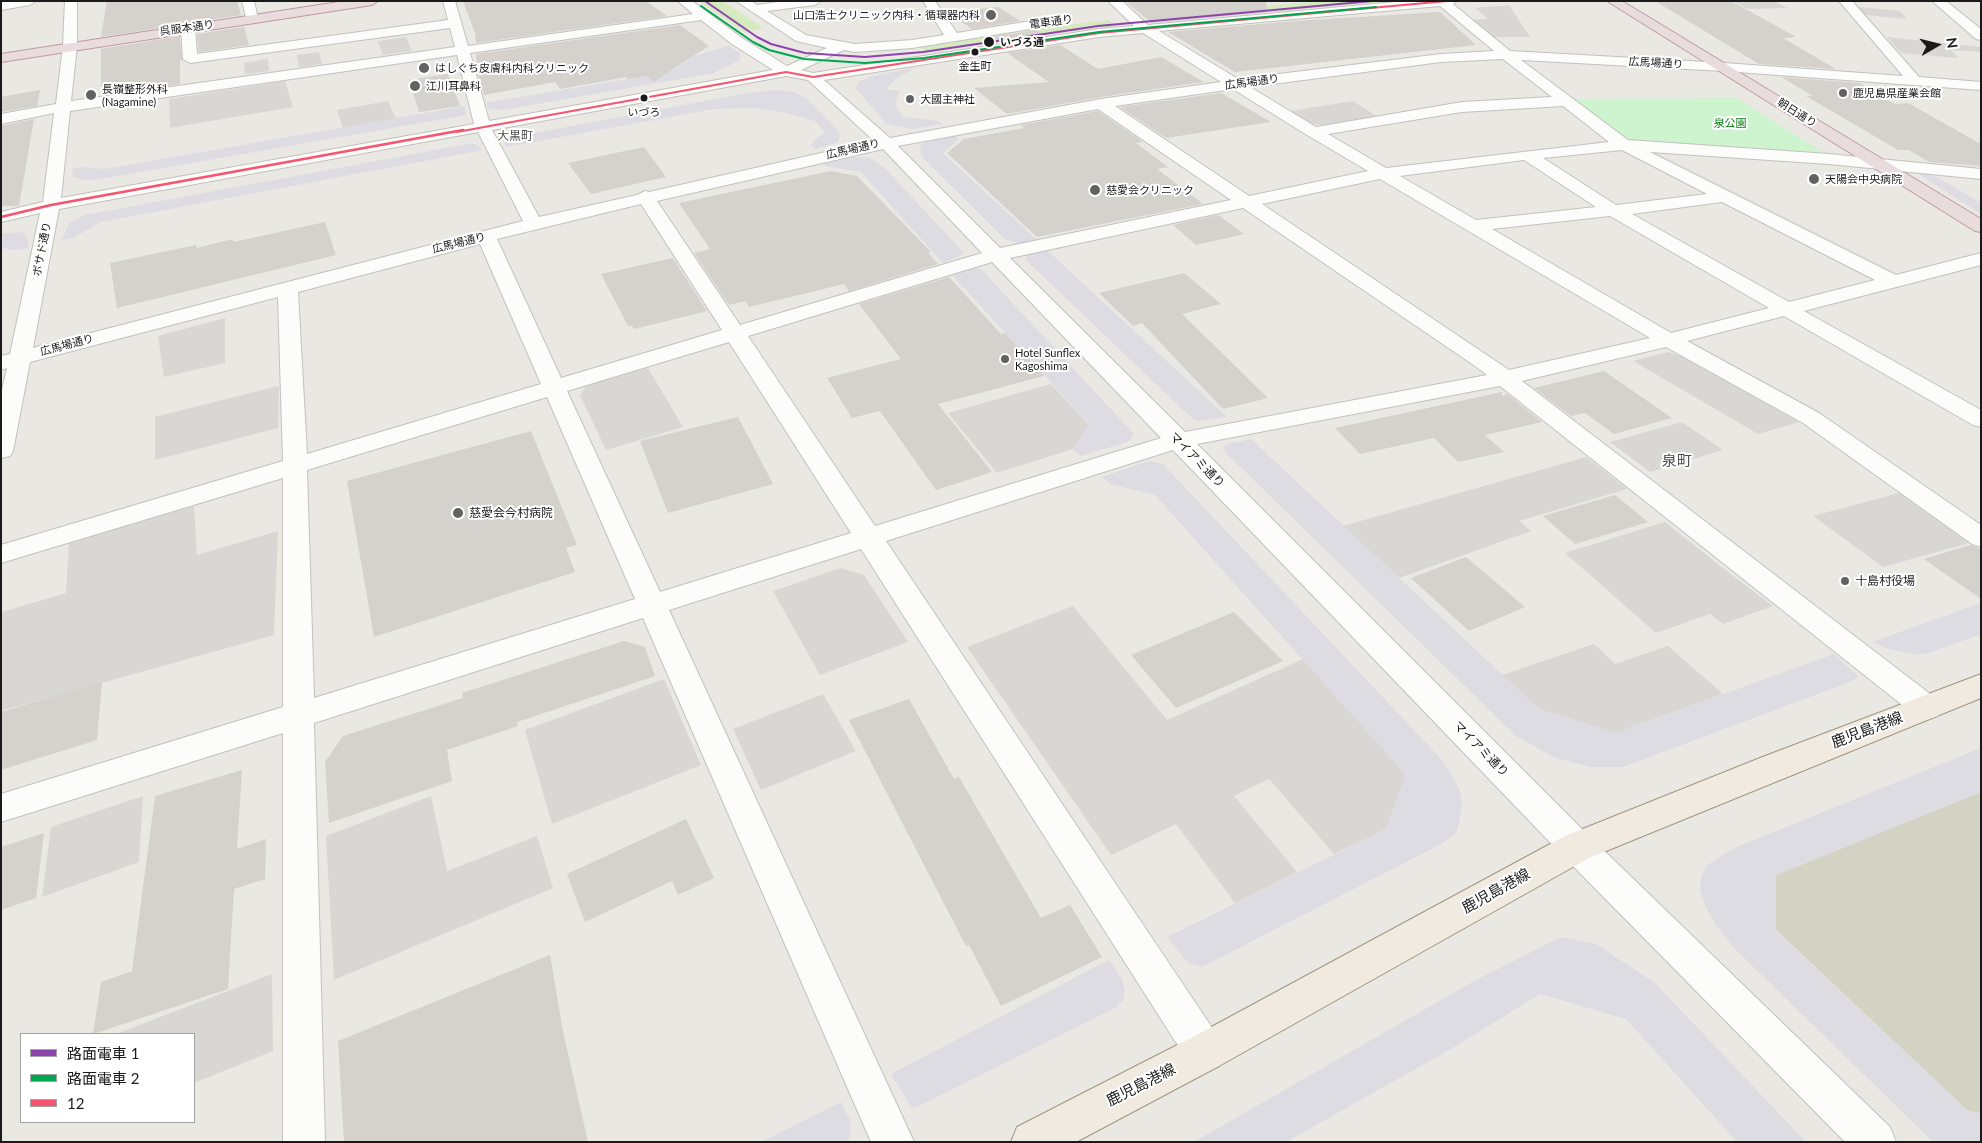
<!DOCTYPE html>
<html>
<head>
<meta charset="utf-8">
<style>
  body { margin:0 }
  #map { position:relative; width:1982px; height:1143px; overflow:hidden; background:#eae8e2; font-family:Lato,"Noto Sans JP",sans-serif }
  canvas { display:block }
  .frame { position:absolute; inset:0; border:2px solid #1a1a1a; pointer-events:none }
  .legend { position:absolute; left:20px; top:1033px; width:175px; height:90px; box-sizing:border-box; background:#fff; border:1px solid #a3a3a3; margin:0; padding:6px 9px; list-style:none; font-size:15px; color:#1a1a1a }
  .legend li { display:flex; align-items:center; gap:10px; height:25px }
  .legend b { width:25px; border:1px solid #a3a3a3 }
  .north { position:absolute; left:1912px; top:20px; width:50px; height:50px; -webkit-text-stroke:4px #fff; paint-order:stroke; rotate:82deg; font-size:14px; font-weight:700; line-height:20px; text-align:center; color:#1a1a1a }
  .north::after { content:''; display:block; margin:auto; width:18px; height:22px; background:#1a1a1a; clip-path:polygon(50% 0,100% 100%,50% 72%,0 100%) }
</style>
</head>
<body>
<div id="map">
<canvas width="1982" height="1143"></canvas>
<div class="frame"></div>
<ul class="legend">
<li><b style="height:6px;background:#8e44ad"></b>路面電車 1</li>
<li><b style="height:6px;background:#00a651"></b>路面電車 2</li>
<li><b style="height:6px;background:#f7546f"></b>12</li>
</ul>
<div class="north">N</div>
</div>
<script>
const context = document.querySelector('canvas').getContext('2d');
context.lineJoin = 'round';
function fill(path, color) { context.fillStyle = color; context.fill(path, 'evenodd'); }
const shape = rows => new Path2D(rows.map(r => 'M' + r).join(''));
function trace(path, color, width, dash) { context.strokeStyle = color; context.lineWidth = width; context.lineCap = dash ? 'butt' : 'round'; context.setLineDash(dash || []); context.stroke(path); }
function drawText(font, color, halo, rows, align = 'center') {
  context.font = font + ' Lato,"Noto Sans JP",sans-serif'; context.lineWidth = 4; context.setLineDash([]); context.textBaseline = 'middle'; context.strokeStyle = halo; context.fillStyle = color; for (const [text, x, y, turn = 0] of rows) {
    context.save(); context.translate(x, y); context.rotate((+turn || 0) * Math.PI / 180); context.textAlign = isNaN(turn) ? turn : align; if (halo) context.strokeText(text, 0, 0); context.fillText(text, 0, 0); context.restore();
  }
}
const construction = shape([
  [1981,792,1981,1113,1968,1111,1776,930,1776,875]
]);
const grass = shape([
  [699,1,722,1,763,28,744,32],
  [1320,1,1395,1,1182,20,1174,14],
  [1108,20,1117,26,1036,36,1027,30],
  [1006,33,1015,39,929,53,920,47]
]);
const park = shape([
  [1737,98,1825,154,1634,141,1623,138,1572,99]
]);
const parking = shape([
  [1733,1,1774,1,1787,8,1748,9],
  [1509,5,1530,37,1494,37,1471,20,1488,19,1475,8],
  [1859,7,1900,11,1907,19,1865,15],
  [406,37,412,51,383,55,378,41],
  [1887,37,1981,47,1981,52,1951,50,1958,58,1901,53],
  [319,52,322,64,299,67,297,55],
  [268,59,269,71,245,74,244,63],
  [285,81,293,107,170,128,169,99],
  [388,101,396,119,343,128,337,110],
  [1353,101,1378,117,1325,125,1312,124,1291,111],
  [225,318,225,363,164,377,158,336],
  [1668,352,1685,357,1799,422,1758,434,1633,361],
  [648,368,683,427,606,450,580,395,586,386],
  [1051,384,1089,425,1073,449,997,473,948,413],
  [279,386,278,428,155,460,155,417],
  [1682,422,1723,450,1650,472,1610,442],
  [1586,457,1627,489,1519,521,1531,531,1399,578,1343,526],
  [1899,493,1969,543,1883,567,1813,516],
  [194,506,197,555,278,531,274,635,1,711,2,612,66,593,69,543],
  [1665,522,1728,572,1773,606,1723,624,1710,614,1656,633,1565,553],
  [841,568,864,575,908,642,820,675,773,591],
  [1073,606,1167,720,1303,659,1406,775,1386,829,1334,854,1269,779,1234,796,1297,872,1235,903,1176,824,1111,855,967,647],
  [1594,644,1615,664,1668,646,1723,694,1616,733,1539,709,1502,675],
  [664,679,701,765,552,824,525,730],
  [823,694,856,751,761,790,733,729],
  [143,796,139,862,42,897,51,827],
  [431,796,447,871,537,836,553,888,334,980,326,836],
  [272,974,273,1051,194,1083,194,1034,116,1034]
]);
const plaza = shape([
  [729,46,740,53,740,60,714,73,503,110,489,109,485,103,658,74,676,68,697,55],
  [914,68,896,79,886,89,899,91,895,106,904,117,939,121,942,124,912,129,891,125,886,123,856,89,859,82,869,77],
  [776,90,794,92,806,98,837,129,840,135,838,142,816,149,810,145,825,132,815,121,787,113,754,108,714,109,506,147,503,139,748,93],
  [465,106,466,115,461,116,100,179,85,180,73,177,72,169,83,167,105,169],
  [955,135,959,139,943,153,1037,240,1018,244,1005,239,924,159,920,152,921,144],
  [468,144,475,144,483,150,101,222,73,238,62,240,69,223,85,215],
  [844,157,870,158,884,167,963,252,962,255,943,263,861,172,826,166,822,163],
  [1929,173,1981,203,1981,214,1920,175],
  [22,232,28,238,28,248,15,250,1,248,1,234],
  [1047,250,1227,417,1200,421,1194,420,1182,409,1025,259,1027,255],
  [973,268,981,269,1134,434,1128,442,1080,456,1073,449,1089,424,952,275],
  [1251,439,1539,709,1616,733,1834,654,1858,676,1855,680,1623,767,1591,767,1553,757,1516,736,1225,452,1224,447,1228,444],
  [1149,461,1163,464,1442,760,1459,788,1462,802,1460,819,1456,833,1443,843,1202,967,1188,963,1167,937,1386,829,1406,775,1155,495,1110,484,1102,477],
  [1981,603,1981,634,1929,653,1916,655,1885,648,1872,642],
  [1981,748,1981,792,1776,875,1776,931,1968,1111,1981,1113,1981,1142,1933,1142,1733,947,1715,924,1705,905,1700,889,1701,878,1706,866,1734,848],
  [1561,937,1596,944,1655,983,1806,1142,1737,1142,1626,1019,1540,994,1451,1049,1286,1142,1194,1142,1474,981],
  [1109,960,1122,979,1125,991,1123,1000,1115,1008,915,1108,911,1107,891,1074],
  [841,1102,850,1120,851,1132,848,1142,761,1142]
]);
const building = shape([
  [107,1,237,1,241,15,101,37],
  [463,1,646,1,667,16,476,43,475,33],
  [1125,1,1266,1,1267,12,1152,23],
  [1655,1,1731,1,1796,37,1783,38,1836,69,1759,64],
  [998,7,1020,21,972,29,947,12],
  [1440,12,1476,45,1235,72,1168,32,1296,21],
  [680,25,709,46,653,82,647,76,628,79,626,77,560,89,555,82,484,95,477,72,476,54],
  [244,27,249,45,199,52,197,34],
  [1036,30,1044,36,993,43,985,38],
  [180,36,182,60,180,60,180,84,101,95,101,49],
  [1060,45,1098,69,1161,57,1204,82,1101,97,1007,114,974,88,1049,82,1007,53],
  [448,74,460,106,419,112,409,80],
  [1781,77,1859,83,1895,104,1908,103,1981,144,1981,166,1929,162,1909,150,1898,150,1806,96,1813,96],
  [40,90,37,106,1,112,1,97],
  [1221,93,1271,122,1166,138,1120,107],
  [1098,111,1143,142,1136,143,1168,167,1157,169,1203,204,1037,237,947,153,964,139,1024,128,1021,125],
  [34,119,19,206,1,206,1,126],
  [644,147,666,177,591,194,568,163],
  [831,171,857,176,931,252,928,253,938,264,849,291,844,284,749,307,745,301,729,305,694,253,710,249,679,203],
  [1218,215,1244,234,1196,245,1173,225],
  [325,222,336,255,117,308,110,263,196,245,197,248,233,239,234,242],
  [673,258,707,311,634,329,632,326,628,326,601,274],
  [1184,273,1221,304,1182,314,1268,398,1223,409,1142,323,1133,326,1099,293],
  [949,277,1001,334,1005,333,1044,376,938,404,992,472,936,490,880,411,852,418,827,378,901,359,859,304],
  [1604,371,1672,418,1614,434,1585,413,1571,416,1534,388],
  [1502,392,1502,396,1507,394,1542,422,1485,435,1504,452,1458,462,1434,438,1360,454,1335,428],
  [738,417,773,484,668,513,640,441],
  [531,431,577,545,566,548,575,572,374,637,347,481],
  [1615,495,1648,522,1575,544,1543,516],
  [1970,545,1981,549,1981,599,1924,559],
  [1466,557,1525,607,1469,631,1411,578],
  [1234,612,1283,661,1176,708,1131,655],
  [624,641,645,647,655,676,517,722,518,726,447,750,452,781,329,823,325,762,343,736,463,698,462,693],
  [102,682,97,740,1,770,1,712],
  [909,699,954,779,959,777,1041,918,1070,905,1102,957,1001,1006,969,945,966,946,849,720],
  [242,770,237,849,266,839,265,879,234,889,228,989,93,1034,101,982,132,971,155,796],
  [686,819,714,878,678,895,672,881,585,922,567,874],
  [44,833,36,898,1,910,1,847],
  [550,955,563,1031,588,1142,344,1142,338,1041]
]);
const minor = shape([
  [36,1,30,5,1,10,1,2,36,1],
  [65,1,77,1,77,46,71,101,455,47,450,28,190,63,183,59,181,28,188,24,195,28,197,54,448,20,443,1,455,1,468,46,693,14,678,1,692,1,742,38,787,66,827,48,796,41,736,1,751,1,757,5,785,1,821,1,815,5,767,11,806,35,855,44,912,40,944,35,923,1,935,1,957,33,1049,18,1055,22,1049,26,912,48,855,52,844,50,801,70,813,73,1099,29,1134,26,1108,1,1122,1,1148,25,1406,1,1456,1,1453,4,1510,51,1724,63,1903,76,1839,1,1852,1,1919,77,1981,82,1981,90,1724,71,1521,60,1628,140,1829,154,1981,169,1981,179,1829,164,1650,152,1896,275,1981,253,1981,265,1804,311,1981,410,1981,427,1973,425,1784,316,1687,341,1819,413,1981,525,1981,547,1972,544,1803,423,1666,347,1522,381,1938,700,1943,708,1938,716,1927,720,1916,716,1500,386,1197,444,1589,836,1890,1127,1896,1142,1845,1142,1565,858,1173,450,886,541,1219,1038,1225,1052,1219,1066,1205,1072,1191,1066,861,549,669,610,914,1142,871,1142,643,618,314,723,325,1142,283,1142,283,733,1,822,1,794,283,707,283,478,1,563,1,545,283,461,278,297,30,362,13,451,10,456,1,458,1,394,7,368,1,370,1,356,10,354,40,213,1,222,1,212,43,202,54,113,1,124,1,114,56,104,63,46,65,1],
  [1440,6,1494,51,1441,54,1238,79,1159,31,1440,6],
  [701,20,732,44,773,70,489,121,470,53,701,20],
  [1143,33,1221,82,1101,99,890,138,824,80,1099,37,1143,33],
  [457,55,474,124,61,198,70,111,457,55],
  [1503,59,1552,97,1462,102,1316,127,1250,87,1441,62,1503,59],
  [786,76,808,80,874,141,649,192,645,191,637,195,539,217,492,130,786,76],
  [1233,89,1307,135,1368,171,1249,196,1115,106,1233,89],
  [1563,106,1609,142,1386,168,1328,134,1462,112,1563,106],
  [1098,109,1231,200,1000,248,898,146,1098,109],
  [478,132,523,221,33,348,59,209,478,132],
  [883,149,982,253,740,325,657,201,883,149],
  [1622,150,1707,194,1616,205,1543,158,1622,150],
  [1524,160,1596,207,1476,220,1400,176,1524,160],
  [1380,179,1640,332,1650,338,1509,370,1262,204,1380,179],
  [1722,202,1875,280,1789,302,1632,214,1722,202],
  [641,204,722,330,561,378,497,239,641,204],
  [1243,208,1475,366,1487,375,1185,432,1010,258,1243,208],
  [1610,216,1769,308,1671,333,1492,229,1610,216],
  [480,244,541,384,307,454,298,292,480,244],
  [992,262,1161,438,875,526,748,336,992,262],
  [729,342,851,533,660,592,567,391,729,342],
  [547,397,635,599,314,698,307,470,547,397],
  [242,1,254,1,258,19,257,22,247,22,242,1],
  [1932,1,1946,1,1981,29,1981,40,1976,39,1932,1]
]);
const major = shape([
  [1981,674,1981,698,1589,858,1219,1066,1076,1142,1011,1142,1017,1127,1191,1038,1565,836,1760,758,1981,674]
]);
const highway = shape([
  [345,1,378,1,372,5,1,62,1,54,345,1],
  [1607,1,1622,1,1981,219,1981,232,1975,231,1607,1]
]);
const bus1Far1 = shape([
  [457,132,786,72,813,77,1099,33,1447,1]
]);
const bus1 = shape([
  [1,217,51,205,463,130]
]);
const tram1 = shape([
  [705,1,757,37,771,44,805,53,865,57,923,52,1098,26,1372,1]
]);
const tram2 = shape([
  [701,6,753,42,769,50,804,59,865,63,924,58,1099,32,1376,7]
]);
const markers = [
  [991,15,6,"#636260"],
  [989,42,6,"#1a1a1a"],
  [975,52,4.5,"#1a1a1a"],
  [424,68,6,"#636260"],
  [415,86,6,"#636260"],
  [1843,93,5,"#636260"],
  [91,95,6,"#636260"],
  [644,98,4.5,"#1a1a1a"],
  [910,99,5,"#636260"],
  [1814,179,6,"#636260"],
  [1095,190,6,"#636260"],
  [1005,359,5,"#636260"],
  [458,513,6,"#636260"],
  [1845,581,5,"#636260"]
];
const farPoinames = [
  ["山口浩士クリニック内科・循環器内科",980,15,"right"],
  ["はしぐち皮膚科内科クリニック",435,68],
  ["江川耳鼻科",426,86],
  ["長嶺整形外科",102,89],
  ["(Nagamine)",102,102],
  ["鹿児島県産業会館",1853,93],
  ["大國主神社",920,99],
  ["天陽会中央病院",1825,179],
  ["慈愛会クリニック",1106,190],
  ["Hotel Sunflex",1015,353],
  ["Kagoshima",1015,366]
];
const farStreetnames = [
  ["電車通り",1051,22,-8],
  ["呉服本通り",187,28,-8],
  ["広馬場通り",1656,63,3],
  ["広馬場通り",1252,82,-8],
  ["朝日通り",1797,113,32],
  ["広馬場通り",853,149,-13],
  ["広馬場通り",459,243,-14],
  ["ボサド通り",42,249,-79],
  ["広馬場通り",67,345,-15]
];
const farStopnames = [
  ["いづろ通",1000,42]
];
const busNames = [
  ["金生町",975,66],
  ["いづろ",644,112]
];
const farParknames = [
  ["泉公園",1730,123]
];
const farQuarternames = [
  ["大黒町",515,136]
];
const streetNames = [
  ["マイアミ通り",1197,460,45],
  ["マイアミ通り",1481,749,45]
];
const poiNames = [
  ["慈愛会今村病院",469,513],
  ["十島村役場",1855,581]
];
const quarterNames = [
  ["泉町",1677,461]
];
const nearStreetnames = [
  ["鹿児島港線",1867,730,-21],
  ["鹿児島港線",1496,891,-29],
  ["鹿児島港線",1141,1085,-27]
];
fill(construction, '#d3d3c3');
fill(grass, '#d5eabe');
fill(park, '#cdf4ce');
fill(parking, '#d8d7d4');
fill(plaza, '#dddce3');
fill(building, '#d5d1cd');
trace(minor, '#c2c1be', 2);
trace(major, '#9f9680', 2);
trace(highway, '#c099a3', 2);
fill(minor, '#fcfcfb');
fill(major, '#f0eae1');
fill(highway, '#e9dcdd');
trace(bus1Far1, '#f7546f', 2);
trace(bus1, '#f7546f', 2.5);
trace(tram1, '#8e44ad', 2);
trace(tram2, '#00a651', 2);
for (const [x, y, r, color] of markers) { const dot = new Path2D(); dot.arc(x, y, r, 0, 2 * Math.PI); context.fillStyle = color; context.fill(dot); trace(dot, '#fff', 2); }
drawText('11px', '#1a1a1a', '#fff', farPoinames, 'left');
drawText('11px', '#1a1a1a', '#fff', farStreetnames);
drawText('bold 11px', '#1a1a1a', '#fff', farStopnames, 'left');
drawText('11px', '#1a1a1a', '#fff', busNames);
drawText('11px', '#047d11', '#fff', farParknames);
drawText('12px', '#4d4d4d', '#fff', farQuarternames);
drawText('12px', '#1a1a1a', '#fff', streetNames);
drawText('12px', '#1a1a1a', '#fff', poiNames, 'left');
drawText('15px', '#4d4d4d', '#fff', quarterNames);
drawText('15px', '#1a1a1a', '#fff', nearStreetnames);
</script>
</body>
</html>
